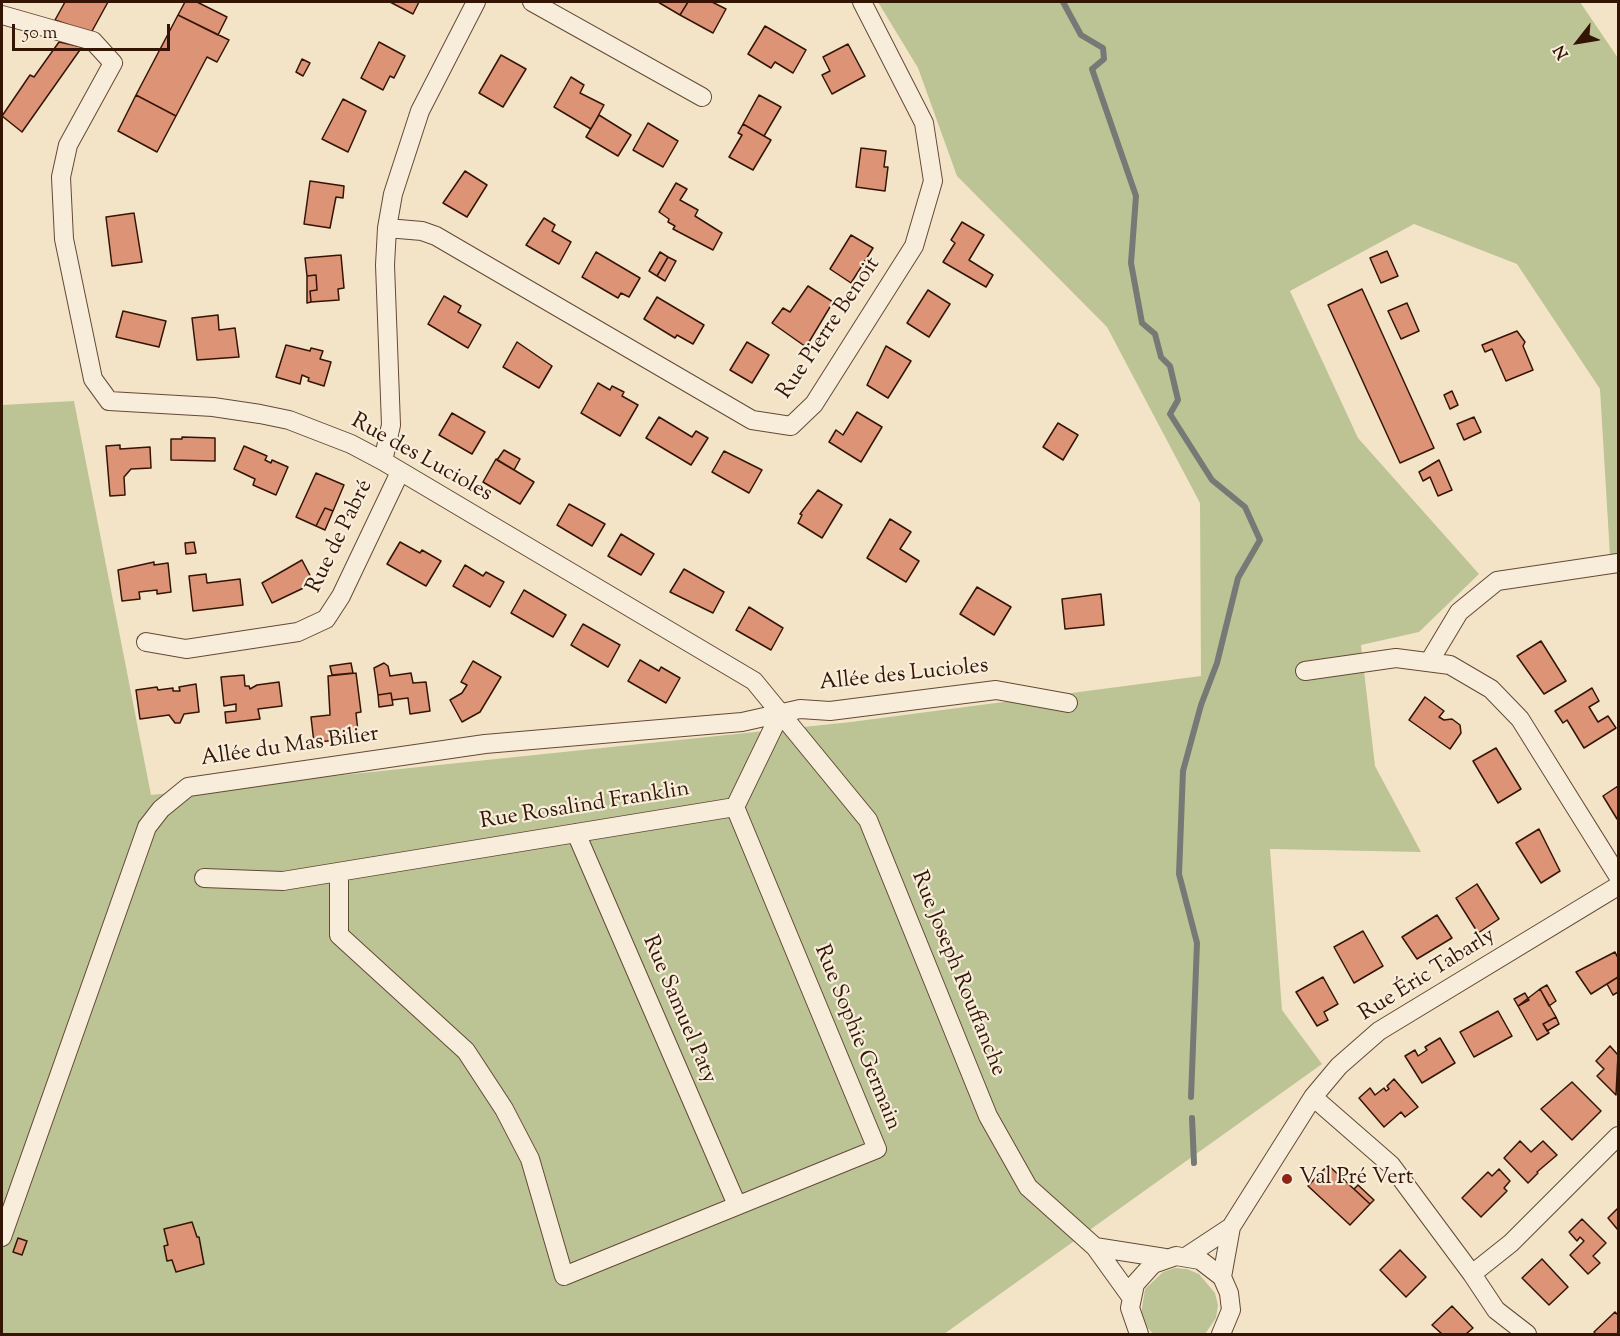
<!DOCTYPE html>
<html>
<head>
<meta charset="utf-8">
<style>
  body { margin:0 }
  #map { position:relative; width:1620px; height:1336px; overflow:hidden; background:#f4e4c7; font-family:"Sorts Mill Goudy",serif }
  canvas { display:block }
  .frame { position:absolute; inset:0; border:3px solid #341504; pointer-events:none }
  .north { position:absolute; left:1548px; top:12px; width:60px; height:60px; -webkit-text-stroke:4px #f8eddb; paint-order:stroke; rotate:239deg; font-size:16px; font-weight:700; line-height:24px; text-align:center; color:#341504 }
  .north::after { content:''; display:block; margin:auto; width:21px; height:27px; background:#341504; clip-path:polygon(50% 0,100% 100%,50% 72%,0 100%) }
  .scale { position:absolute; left:12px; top:24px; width:158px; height:27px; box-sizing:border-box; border:3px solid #341504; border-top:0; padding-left:8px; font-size:18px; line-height:21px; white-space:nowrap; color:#341504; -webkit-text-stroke:4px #f8eddb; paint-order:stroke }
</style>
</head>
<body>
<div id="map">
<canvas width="1620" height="1336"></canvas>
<div class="frame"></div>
<div class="north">N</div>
<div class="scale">50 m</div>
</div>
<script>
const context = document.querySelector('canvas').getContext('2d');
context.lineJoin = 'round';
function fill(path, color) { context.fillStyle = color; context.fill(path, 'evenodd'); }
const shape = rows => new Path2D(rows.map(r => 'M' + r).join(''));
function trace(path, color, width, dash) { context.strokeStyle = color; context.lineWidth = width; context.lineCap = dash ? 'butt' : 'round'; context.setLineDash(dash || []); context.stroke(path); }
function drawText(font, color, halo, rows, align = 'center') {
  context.font = font + ' "Sorts Mill Goudy",serif'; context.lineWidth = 4.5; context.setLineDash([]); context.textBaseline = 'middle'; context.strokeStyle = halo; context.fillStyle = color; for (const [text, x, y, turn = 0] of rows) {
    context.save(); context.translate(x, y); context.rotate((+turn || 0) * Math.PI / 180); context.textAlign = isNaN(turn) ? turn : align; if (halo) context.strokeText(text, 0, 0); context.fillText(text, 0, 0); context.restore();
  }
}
const green = shape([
  [878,2,1580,2,1618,58,1618,555,1610,556,1600,389,1517,264,1414,224,1290,291,1358,438,1479,574,1419,632,1361,645,1375,766,1421,852,1270,849,1282,1010,1322,1064,944,1334,2,1334,2,405,74,401,151,795,851,722,1201,676,1200,503,1107,327,957,176,918,68],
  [1175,1268,1187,1269,1199,1274,1215,1293,1218,1305,1216,1318,1205,1334,1153,1334,1146,1326,1141,1314,1145,1289,1163,1272]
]);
const stream = shape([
  [1063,2,1081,35,1103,48,1104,59,1092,69,1136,196,1131,263,1142,323,1155,334,1161,357,1170,366,1178,400,1170,414,1212,480,1245,507,1260,540,1238,578,1217,663,1201,705,1183,771,1179,874,1197,943,1191,1097],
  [1192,1118,1194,1163]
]);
const building = shape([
  [65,2,108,2,91,33,55,20,65,2],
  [185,2,197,2,227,17,218,35,178,15,185,2],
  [390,2,419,2,413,14,390,2],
  [658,2,688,2,680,15,658,2],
  [688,2,712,2,726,9,713,33,680,15,688,2],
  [178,15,229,40,217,62,207,57,176,116,136,95,178,15],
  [765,26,806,50,793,73,775,62,771,68,748,54,765,26],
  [59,42,82,47,22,132,2,116,30,75,34,77,59,42],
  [379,42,405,56,394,78,390,76,383,90,361,78,379,42],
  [848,44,865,76,832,94,822,75,830,71,823,57,848,44],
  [501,55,526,69,503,107,479,93,501,55],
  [302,59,310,63,303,76,296,72,302,59],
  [571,77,584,85,580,93,604,105,591,129,554,107,571,77],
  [136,95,176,116,157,152,118,131,136,95],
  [759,95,781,107,764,136,743,124,759,95],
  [343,99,366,111,348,152,322,139,343,99],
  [599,115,631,135,618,156,586,137,599,115],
  [648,123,678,141,663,167,633,150,648,123],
  [743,124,771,140,753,170,729,157,742,135,738,133,743,124],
  [861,148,886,151,884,167,888,167,885,191,856,187,861,148],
  [465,171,487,185,467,217,443,203,465,171],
  [310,181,344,186,343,198,336,197,330,228,304,224,310,181],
  [676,183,687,189,680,200,698,210,695,216,722,233,713,250,673,229,675,226,668,222,669,219,659,212,676,183],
  [134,213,142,262,112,266,106,217,134,213],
  [544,218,555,225,552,231,571,242,559,264,526,245,544,218],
  [962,222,984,235,969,260,993,275,986,287,943,262,955,243,951,240,962,222],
  [851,235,873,248,851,283,830,269,851,235],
  [1387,251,1398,276,1381,283,1370,258,1387,251],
  [596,252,640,278,629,297,621,293,618,298,582,277,596,252],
  [660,252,668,257,657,276,649,271,660,252],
  [341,255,344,288,338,289,339,300,311,302,310,291,317,290,316,275,307,276,305,258,341,255],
  [668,257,676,261,665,281,657,276,668,257],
  [316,275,317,290,310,291,311,302,307,303,307,276,316,275],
  [808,286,833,302,806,347,772,323,783,308,790,312,808,286],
  [1362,289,1434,448,1400,463,1328,305,1362,289],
  [928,290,950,304,929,337,907,323,928,290],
  [444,296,461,306,458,312,481,325,468,348,428,324,444,296],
  [657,297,704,325,693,344,677,335,675,338,644,319,657,297],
  [1407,303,1419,331,1401,339,1388,311,1407,303],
  [123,311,166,321,159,347,116,337,123,311],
  [218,315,219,330,235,328,239,357,197,360,192,318,218,315],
  [1517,331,1525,342,1523,346,1533,370,1506,381,1492,349,1485,352,1482,345,1517,331],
  [517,342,552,366,539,388,503,367,517,342],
  [747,342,769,355,752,383,730,370,747,342],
  [286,345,310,351,311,348,323,351,320,359,331,362,324,386,308,381,309,378,302,375,300,384,276,377,286,345],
  [886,346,911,361,888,398,867,385,886,346],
  [598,383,610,390,612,386,624,392,622,396,638,405,620,436,581,413,598,383],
  [1452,391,1458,405,1450,409,1444,395,1452,391],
  [857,412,882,427,861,462,829,442,836,430,843,435,857,412],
  [452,413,485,432,472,454,439,435,452,413],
  [659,417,692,437,696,431,708,438,691,465,646,438,659,417],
  [1474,417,1481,432,1464,440,1457,424,1474,417],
  [1058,423,1078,435,1063,460,1043,447,1058,423],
  [182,437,215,438,215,461,171,460,171,439,182,439,182,437],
  [120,445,120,449,150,447,151,468,131,469,124,477,125,495,110,496,106,446,120,445],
  [244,446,267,456,265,460,271,463,272,460,288,467,276,495,253,485,255,479,234,469,244,446],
  [504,450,520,459,514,470,497,460,504,450],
  [724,451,762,470,749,493,712,472,724,451],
  [496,459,534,482,520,504,483,482,496,459],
  [1439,460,1452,490,1438,496,1430,477,1423,481,1419,472,1439,460],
  [316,473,344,485,333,511,325,508,316,526,296,517,316,473],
  [818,490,842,505,822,538,798,523,802,515,800,514,818,490],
  [569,504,605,524,592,546,557,525,569,504],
  [325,508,333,511,325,530,316,526,325,508],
  [890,519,911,532,900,549,919,561,906,582,867,558,890,519],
  [621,534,654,554,641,575,608,556,621,534],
  [194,542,196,553,186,554,185,543,194,542],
  [400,542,420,553,422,550,441,561,426,586,387,564,400,542],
  [302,560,314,583,272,603,262,583,302,560],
  [154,562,154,565,168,563,171,592,157,594,157,590,139,592,140,599,122,601,118,570,154,562],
  [465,565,483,576,486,572,504,582,490,607,453,586,465,565],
  [684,569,724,592,713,613,670,592,684,569],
  [206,574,207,583,240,579,243,605,193,611,189,576,206,574],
  [977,587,1011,607,994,635,960,614,977,587],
  [524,590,566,615,553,637,511,613,524,590],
  [1101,594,1104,625,1065,629,1062,599,1101,594],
  [749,607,783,628,771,650,736,630,749,607],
  [583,624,620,645,608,667,571,645,583,624],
  [1541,641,1566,681,1544,694,1517,656,1541,641],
  [640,660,659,671,661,667,680,678,666,703,628,681,640,660],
  [473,661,501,677,480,712,462,722,450,700,462,693,467,685,461,682,473,661],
  [351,663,353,673,332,675,330,666,351,663],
  [384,663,388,666,390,676,411,673,413,683,426,682,430,711,410,714,408,698,392,700,391,693,378,695,374,668,384,663],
  [356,673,361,712,356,713,358,732,333,735,334,740,314,743,311,717,330,715,328,676,356,673],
  [244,675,245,686,249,686,250,689,257,685,279,682,282,706,258,709,260,719,226,723,225,712,236,711,236,704,224,706,221,677,244,675],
  [196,684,199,712,184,714,180,723,175,723,169,715,140,719,136,690,157,687,158,690,173,688,173,691,180,691,179,687,196,684],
  [1592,688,1599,701,1589,707,1598,722,1608,716,1616,728,1584,748,1567,720,1563,723,1555,711,1592,688],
  [391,693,393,705,379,707,378,695,391,693],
  [1425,697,1444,711,1439,717,1444,720,1452,719,1460,725,1461,733,1450,749,1409,720,1425,697],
  [1496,748,1521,789,1498,803,1473,761,1496,748],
  [1618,786,1618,818,1617,819,1603,796,1618,786],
  [1539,829,1560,871,1541,883,1516,843,1539,829],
  [1477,884,1499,919,1478,933,1456,898,1477,884],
  [1437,915,1452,938,1417,959,1402,937,1437,915],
  [1363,931,1383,966,1354,983,1334,947,1363,931],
  [1615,952,1618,958,1618,977,1591,994,1576,972,1615,952],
  [1323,977,1338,1004,1324,1012,1328,1020,1317,1026,1296,992,1323,977],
  [1618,977,1618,992,1613,995,1607,984,1618,977],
  [1547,985,1556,1001,1549,1006,1540,989,1547,985],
  [1540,989,1556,1017,1543,1024,1549,1033,1537,1040,1518,1006,1540,989],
  [1525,993,1529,1000,1518,1006,1514,999,1525,993],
  [1498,1011,1512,1036,1474,1057,1460,1032,1498,1011],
  [1556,1017,1559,1024,1547,1031,1543,1024,1556,1017],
  [1440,1038,1455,1063,1422,1083,1405,1056,1415,1050,1418,1056,1427,1050,1425,1047,1440,1038],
  [1610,1046,1618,1055,1616,1095,1597,1076,1604,1069,1596,1061,1610,1046],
  [1394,1079,1418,1107,1405,1117,1401,1112,1384,1127,1359,1098,1370,1088,1375,1095,1384,1088,1386,1091,1389,1089,1387,1086,1394,1079],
  [1572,1082,1601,1111,1572,1140,1541,1109,1572,1082],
  [1520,1141,1531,1152,1543,1141,1557,1155,1537,1172,1538,1173,1528,1183,1504,1158,1520,1141],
  [1328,1165,1370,1204,1350,1225,1308,1186,1328,1165],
  [1499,1169,1510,1181,1504,1188,1507,1191,1481,1217,1462,1198,1488,1172,1492,1176,1499,1169],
  [1358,1185,1374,1200,1370,1204,1354,1189,1358,1185],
  [1618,1208,1618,1230,1608,1218,1618,1208],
  [1582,1219,1606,1243,1593,1256,1600,1263,1588,1274,1570,1255,1584,1241,1580,1237,1577,1241,1569,1232,1582,1219],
  [192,1222,197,1237,199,1237,204,1264,176,1272,172,1260,167,1261,164,1246,168,1245,164,1229,192,1222],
  [18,1238,27,1241,22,1255,13,1252,18,1238],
  [1400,1250,1426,1277,1406,1297,1380,1270,1400,1250],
  [1542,1259,1568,1287,1549,1305,1522,1278,1542,1259],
  [1452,1306,1473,1328,1466,1334,1442,1334,1432,1325,1452,1306],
  [1615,1312,1618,1315,1618,1334,1596,1334,1594,1332,1615,1312]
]);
const minor = shape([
  [532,2,702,97],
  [2,15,93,41,113,63,68,145,61,177,64,239,93,379,109,401,213,407,260,414,289,420,351,444,383,461,754,681,868,820,988,1116,1028,1187,1095,1247,1131,1297],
  [387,228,422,231,436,236,752,420,791,426,814,404,914,246,933,181,924,123,862,2],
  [383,461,391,425,385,265,387,228,393,194,420,111,476,2],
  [146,642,186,649,298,632,326,619,341,596,400,472],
  [1429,662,1459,612,1497,581,1618,563],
  [1305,671,1396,658,1450,665,1491,689,1520,719,1618,876],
  [576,833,737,1205],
  [339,872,339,935,466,1051,504,1109,530,1159,564,1276,877,1149,735,807],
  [204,878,283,881,735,807,781,712],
  [1313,1097,1391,1165,1472,1274,1511,1243,1618,1136],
  [2,1237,147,827,161,809,188,787,485,744,742,722,800,709,830,711,996,690,1068,703],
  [1095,1247,1165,1258],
  [1187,1256,1231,1227],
  [1472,1274,1496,1310,1527,1334],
  [1222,1277,1231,1227,1313,1097,1339,1066,1379,1031,1618,886],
  [1139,1334,1130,1308,1135,1284,1153,1264,1176,1256,1200,1260,1222,1277,1229,1293,1231,1310,1221,1334]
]);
const markers = [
  [1287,1179,6,"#8f2418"]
];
const streetNames = [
  ["Rue Pierre Benoit",830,329,-56],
  ["Rue des Lucioles",421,459,29],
  ["Rue de Pabré",341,537,-64],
  ["Allée des Lucioles",904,676,-6],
  ["Allée du Mas Bilier",290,748,-8],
  ["Rue Rosalind Franklin",585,807,-9],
  ["Rue Joseph Rouffanche",957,974,68],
  ["Rue Éric Tabarly",1428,976,-32],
  ["Rue Samuel Paty",678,1010,67],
  ["Rue Sophie Germain",856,1038,68]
];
const poiNames = [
  ["Val Pré Vert",1299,1179]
];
fill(green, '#bcc495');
trace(stream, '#767975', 6);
fill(building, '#dd9376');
trace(building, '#341504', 1.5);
trace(minor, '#644935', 20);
trace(minor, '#f8eddb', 18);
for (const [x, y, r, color] of markers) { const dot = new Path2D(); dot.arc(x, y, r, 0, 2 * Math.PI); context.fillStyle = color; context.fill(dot); trace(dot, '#f8eddb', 2); }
drawText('22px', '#341504', '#f8eddb', streetNames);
drawText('22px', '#341504', '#f8eddb', poiNames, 'left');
</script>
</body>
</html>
